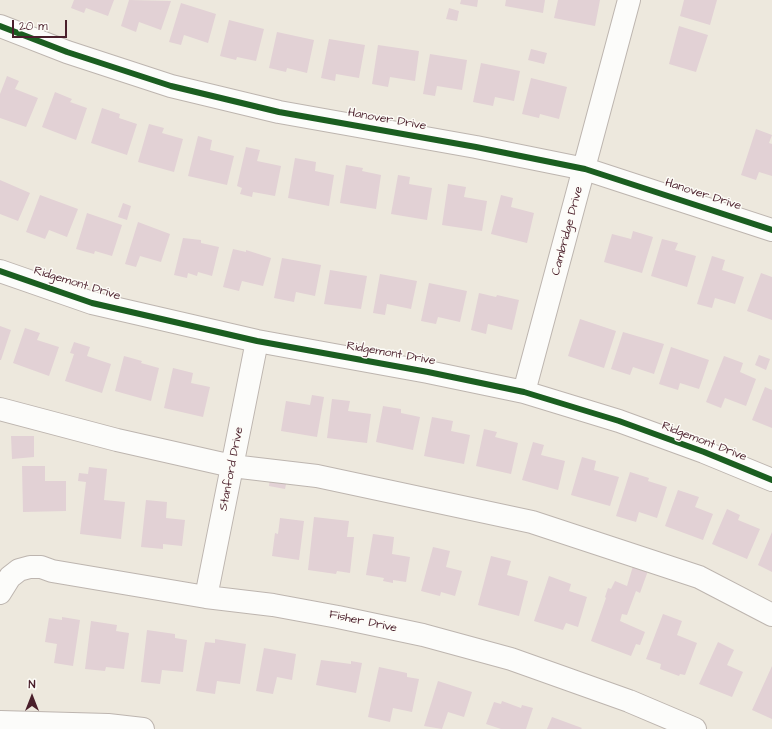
<!DOCTYPE html>
<html>
<head>
<meta charset="utf-8">
<style>
  body { margin:0 }
  #map { position:relative; width:772px; height:729px; overflow:hidden; background:#ede8dd; font-family:"Architects Daughter",sans-serif }
  canvas { display:block }
  .north { position:absolute; left:12px; top:677px; width:40px; height:40px; -webkit-text-stroke:3px #fdfcf7; paint-order:stroke; rotate:0deg; font-size:11px; font-weight:700; line-height:16px; text-align:center; color:#4a1f2b }
  .north::after { content:''; display:block; margin:auto; width:14px; height:18px; background:#4a1f2b; clip-path:polygon(50% 0,100% 100%,50% 72%,0 100%) }
  .scale { position:absolute; left:12px; top:20px; width:55px; height:18px; box-sizing:border-box; border:2px solid #4a1f2b; border-top:0; padding-left:5px; font-size:12px; line-height:14px; white-space:nowrap; color:#4a1f2b; -webkit-text-stroke:3px #fdfcf7; paint-order:stroke }
</style>
</head>
<body>
<div id="map">
<canvas width="772" height="729"></canvas>
<div class="north">N</div>
<div class="scale">20 m</div>
</div>
<script>
const context = document.querySelector('canvas').getContext('2d');
context.lineJoin = 'round';
function fill(path, color) { context.fillStyle = color; context.fill(path, 'evenodd'); }
const shape = rows => new Path2D(rows.map(r => 'M' + r).join(''));
function trace(path, color, width, dash) { context.strokeStyle = color; context.lineWidth = width; context.lineCap = dash ? 'butt' : 'round'; context.setLineDash(dash || []); context.stroke(path); }
function drawText(font, color, halo, rows, align = 'center') {
  context.font = font + ' "Architects Daughter",sans-serif'; context.lineWidth = 3; context.setLineDash([]); context.textBaseline = 'middle'; context.strokeStyle = halo; context.fillStyle = color; for (const [text, x, y, turn = 0] of rows) {
    context.save(); context.translate(x, y); context.rotate((+turn || 0) * Math.PI / 180); context.textAlign = isNaN(turn) ? turn : align; if (halo) context.strokeText(text, 0, 0); context.fillText(text, 0, 0); context.restore();
  }
}
const building = shape([
  [74,0,114,0,108,16,86,8,84,13,71,8],
  [129,0,171,1,161,30,139,22,136,32,121,26],
  [461,0,478,0,477,7,460,4],
  [506,0,545,0,543,13,505,6],
  [558,0,600,0,595,26,554,18],
  [684,0,717,0,710,25,680,16],
  [181,3,216,14,208,43,184,35,181,45,169,42],
  [449,8,459,11,457,21,446,19],
  [229,20,264,29,256,61,237,57,236,60,220,56],
  [679,26,708,35,696,72,669,64],
  [277,32,314,40,307,73,287,68,286,72,269,68],
  [329,39,365,45,359,78,336,74,335,81,321,78],
  [378,45,419,51,415,81,390,77,388,87,372,84],
  [531,49,547,53,544,64,528,60],
  [430,54,467,60,462,90,437,86,435,96,423,94],
  [481,63,520,71,514,101,495,97,493,106,473,102],
  [7,76,19,81,15,89,38,98,26,127,0,118,0,94],
  [531,78,567,87,559,119,540,114,539,118,522,114],
  [55,92,72,99,70,102,87,108,76,140,42,127],
  [102,108,120,114,119,118,137,124,127,155,91,143],
  [149,124,164,128,162,133,183,139,174,172,138,162],
  [756,129,772,135,769,143,772,144,772,176,759,172,756,180,741,175],
  [198,136,212,140,210,150,234,156,227,185,188,176],
  [246,147,260,150,257,161,281,166,275,196,253,192,252,197,240,194,242,188,237,186],
  [295,158,316,162,315,171,334,175,329,206,288,198],
  [346,165,363,168,362,171,381,175,376,209,340,203],
  [398,175,410,177,409,184,432,188,427,220,391,214],
  [0,180,30,193,18,221,0,214],
  [448,184,466,187,464,197,487,201,482,231,442,225],
  [40,195,78,209,67,237,49,230,45,239,26,232],
  [501,195,513,198,511,207,534,213,527,243,491,234],
  [123,203,131,206,127,220,118,217],
  [87,213,122,225,112,256,95,251,94,254,76,249],
  [138,222,170,234,161,262,140,256,136,267,125,264],
  [633,231,653,237,642,273,604,262,612,234,631,239],
  [183,238,201,240,201,243,219,247,212,276,198,272,197,276,188,273,187,278,174,275],
  [662,239,678,243,675,250,696,256,687,287,651,276],
  [233,249,246,252,246,250,271,258,263,286,242,281,239,291,223,287],
  [712,256,725,260,722,270,744,277,735,304,715,298,712,308,697,304],
  [282,258,321,265,315,296,296,292,294,302,274,298],
  [330,270,367,276,361,309,324,304],
  [761,273,772,277,772,320,747,311],
  [380,274,417,281,411,309,387,304,385,315,373,313],
  [429,283,467,291,460,322,438,317,436,324,421,321],
  [479,293,496,297,497,295,519,300,512,330,488,324,486,334,471,330],
  [580,319,616,331,604,368,568,356],
  [0,326,11,330,1,360,0,360],
  [25,328,40,333,37,340,59,347,49,376,13,363],
  [623,332,664,344,654,374,633,367,630,375,611,369],
  [74,342,90,347,87,356,111,364,102,393,65,381,74,354,70,353],
  [671,347,709,360,699,389,680,383,678,390,659,384],
  [759,355,770,359,766,370,755,365],
  [124,356,142,361,141,363,159,368,151,401,115,391],
  [724,356,743,363,740,372,756,379,746,406,725,398,721,408,706,402],
  [173,368,193,373,191,383,210,387,203,417,164,408],
  [765,387,772,390,772,428,752,420],
  [312,395,324,397,317,437,281,431,286,401,310,405],
  [332,399,350,401,348,411,371,414,367,443,327,438],
  [383,406,401,409,401,413,420,417,413,450,376,442],
  [432,417,453,421,451,431,470,435,464,464,424,456],
  [484,429,497,432,495,437,518,443,511,474,476,466],
  [11,436,34,436,34,457,12,459],
  [533,442,544,445,541,455,565,461,558,490,522,480],
  [582,457,596,461,594,470,619,477,610,506,571,495],
  [22,466,45,466,45,481,66,481,66,511,23,512],
  [89,467,107,469,104,500,125,502,121,539,80,534,86,482,78,481,79,473,88,474],
  [630,472,649,478,648,481,667,487,657,518,639,512,636,522,616,516],
  [270,478,287,480,285,489,269,486],
  [678,490,699,497,695,507,713,514,703,540,665,526],
  [146,500,167,502,166,518,185,520,182,546,163,544,163,549,141,547],
  [727,509,740,515,738,520,760,529,747,559,712,544],
  [314,517,349,521,347,537,354,537,350,573,337,571,336,574,308,570],
  [280,518,304,521,299,560,272,556,275,533,278,534],
  [772,532,772,572,758,565],
  [373,534,394,537,392,554,410,557,406,582,393,580,393,583,383,581,384,578,366,575],
  [433,547,450,551,446,567,462,571,455,596,441,592,440,596,421,591],
  [491,556,511,561,507,575,528,581,519,616,478,605],
  [633,566,649,568,640,593,636,591,627,615,622,614,620,621,645,632,640,645,636,644,631,656,591,641,606,598,605,597,608,588,611,589,615,581,627,586],
  [549,576,571,584,569,591,587,597,578,627,566,623,563,630,534,621],
  [663,614,682,621,677,635,697,643,685,675,680,674,679,676,660,669,661,664,646,659],
  [62,617,80,620,73,666,54,663,57,644,45,642,49,618,62,620],
  [91,621,117,625,116,631,129,633,124,669,106,667,105,671,85,669],
  [147,630,175,634,175,638,187,640,183,672,162,670,160,684,141,682],
  [215,639,246,644,240,684,217,681,215,694,196,691,205,642,215,643],
  [718,642,734,650,727,665,743,672,732,697,699,684],
  [264,648,296,654,292,680,277,677,273,694,256,691],
  [321,660,351,664,351,661,362,663,356,693,316,685],
  [772,666,772,719,752,710],
  [379,667,407,673,407,677,419,679,412,712,393,708,390,722,368,717],
  [438,681,472,692,464,717,448,712,442,729,424,726],
  [502,701,521,708,522,705,533,708,526,729,501,729,486,724,494,702,501,704],
  [552,717,582,728,581,729,547,729]
]);
const minor = shape([
  [0,26,67,52,171,86,279,112,476,147,585,169,772,230],
  [0,271,92,303,257,341,428,372,524,392,619,421,704,452,772,480],
  [524,392,629,0],
  [0,409,117,440,232,466,317,476,532,522,699,577,772,615],
  [0,593,10,577,19,570,30,567,41,567,52,571,206,597,273,605,338,617,423,635,511,659,629,701,695,729],
  [206,597,257,341],
  [0,722,108,725,143,729]
]);
const cycleway = shape([
  [0,26,67,52,171,86,279,112,476,147,585,169,772,230],
  [0,271,92,303,257,341,428,372,524,392,619,421,704,452,772,480]
]);
const streetNames = [
  ["Hanover Drive",387,120,10],
  ["Hanover Drive",703,195,18],
  ["Cambridge Drive",568,231,-75],
  ["Ridgemont Drive",77,284,17],
  ["Ridgemont Drive",391,354,10],
  ["Ridgemont Drive",704,442,21],
  ["Stanford Drive",232,469,-79],
  ["Fisher Drive",363,622,12]
];
fill(building, '#e2d1d5');
trace(minor, '#bdb5af', 24);
trace(minor, '#fcfcfa', 22);
trace(cycleway, '#1b5e20', 6);
drawText('12px', '#4a1f2b', '#fdfcf7', streetNames);
</script>
</body>
</html>
